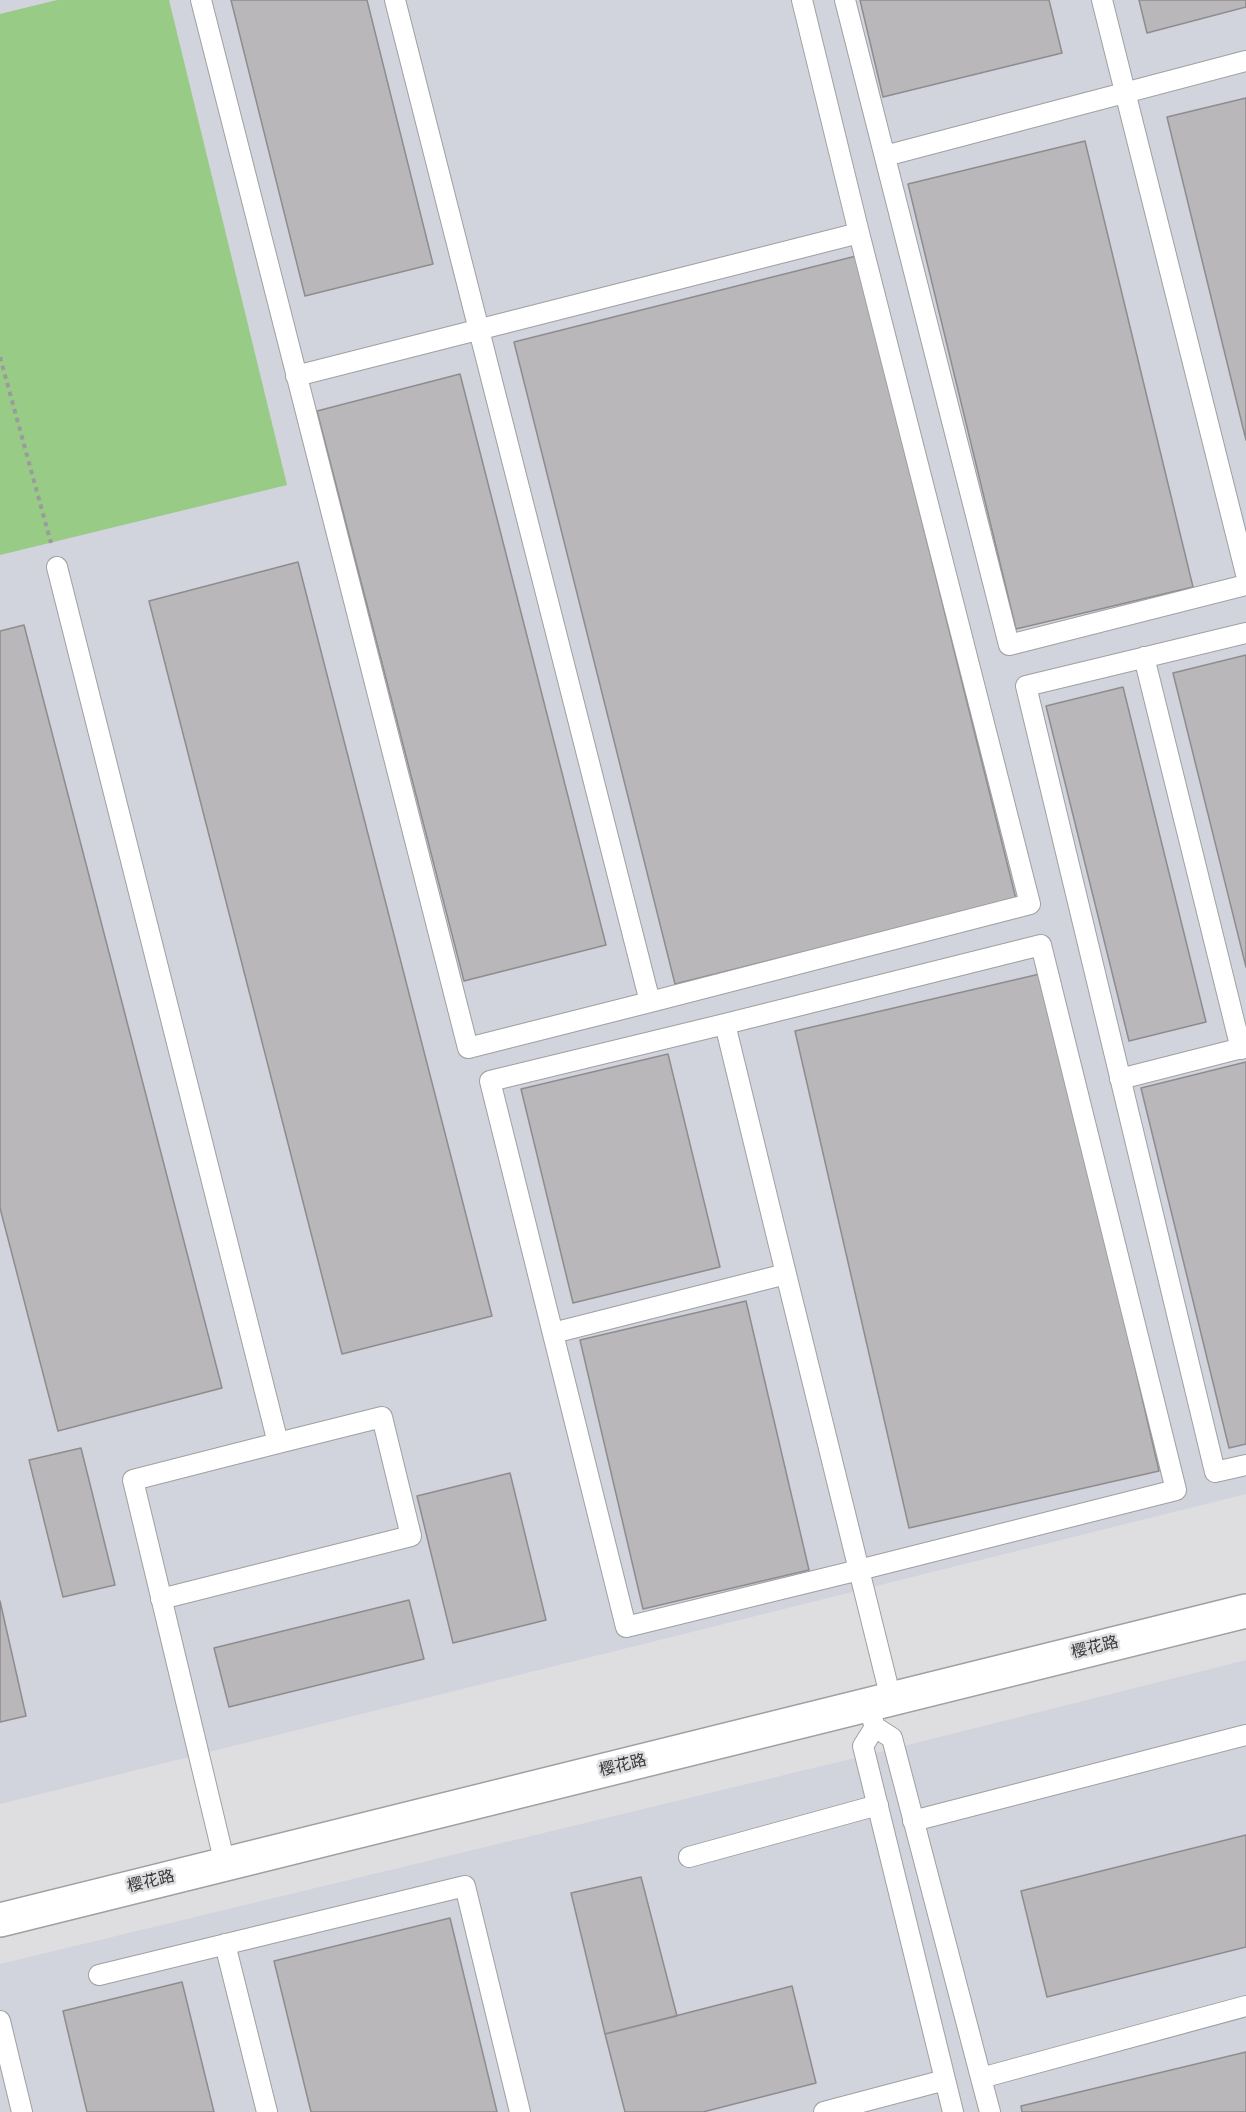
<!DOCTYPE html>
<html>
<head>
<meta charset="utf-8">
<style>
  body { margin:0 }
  canvas { display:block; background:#dedee1 }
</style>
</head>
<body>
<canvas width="1246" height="2112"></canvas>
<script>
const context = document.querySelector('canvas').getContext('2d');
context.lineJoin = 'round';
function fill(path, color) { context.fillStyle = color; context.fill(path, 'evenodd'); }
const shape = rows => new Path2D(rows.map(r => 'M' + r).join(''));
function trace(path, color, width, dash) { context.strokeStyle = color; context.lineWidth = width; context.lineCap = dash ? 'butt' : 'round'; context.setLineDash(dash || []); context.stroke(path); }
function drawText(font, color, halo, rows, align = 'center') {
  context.font = font + ' "DM Sans","Noto Sans SC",sans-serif'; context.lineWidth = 5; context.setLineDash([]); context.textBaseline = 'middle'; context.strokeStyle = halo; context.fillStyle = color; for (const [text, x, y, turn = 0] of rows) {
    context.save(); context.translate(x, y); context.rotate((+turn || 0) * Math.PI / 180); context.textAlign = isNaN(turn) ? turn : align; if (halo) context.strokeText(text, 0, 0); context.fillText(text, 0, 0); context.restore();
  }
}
const built = shape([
  [0,0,1246,0,1246,1494,0,1804],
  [1246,1660,1246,2112,0,2112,0,1964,884,1751]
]);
const green = shape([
  [57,0,169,0,287,485,0,555,0,14]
]);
const building = shape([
  [231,0,367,0,433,264,305,296,231,0],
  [860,0,1049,0,1062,53,883,97,860,0],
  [1139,0,1246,0,1246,7,1147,33,1139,0],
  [1246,98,1246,440,1167,117,1246,98],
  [1085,141,1193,587,1016,629,908,184,1085,141],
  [856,256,1016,899,675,984,514,342,856,256],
  [460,374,606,945,464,981,317,411,460,374],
  [298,562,492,1316,342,1354,149,601,298,562],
  [24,625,222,1388,58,1431,0,1208,0,631,24,625],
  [1246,655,1246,967,1173,673,1246,655],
  [1123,687,1206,1022,1129,1041,1046,706,1123,687],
  [1044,973,1159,1471,909,1528,795,1031,1044,973],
  [668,1054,720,1267,573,1303,521,1089,668,1054],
  [1246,1062,1246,1444,1229,1448,1141,1088,1246,1062],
  [746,1301,809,1570,643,1609,580,1340,746,1301],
  [81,1448,115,1585,63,1597,29,1460,81,1448],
  [510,1473,546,1620,453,1643,417,1496,510,1473],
  [409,1600,424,1659,229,1707,214,1648,409,1600],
  [0,1601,26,1716,0,1722,0,1601],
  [1246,1835,1246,1947,1047,1997,1021,1891,1246,1835],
  [641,1877,677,2016,605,2034,571,1893,641,1877],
  [450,1918,497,2112,311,2112,274,1961,450,1918],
  [182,1982,214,2112,87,2112,63,2011,182,1982],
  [792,1986,816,2083,703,2112,625,2112,605,2034,792,1986],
  [1246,2052,1246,2112,1022,2112,1021,2106,1246,2052]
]);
const path = shape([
  [0,357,51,543]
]);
const service = shape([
  [201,0,468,1048,650,1002,395,0],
  [802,0,859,233],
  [845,0,1009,645,1246,585],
  [1102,0,1246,574],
  [885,156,1246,61],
  [296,376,859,233,1030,904,650,1002],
  [57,567,278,1443,133,1480,225,1864],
  [1246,633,1026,686,1215,1472,1246,1465],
  [1144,657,1241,1049],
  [725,1024,1041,945,1176,1490,859,1570,626,1627,490,1081,725,1024,786,1274,859,1570,891,1699],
  [1120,1079,1246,1047],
  [553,1333,786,1274],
  [161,1599,411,1536,382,1417,278,1443],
  [871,1715,875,1727,892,1738,981,2078],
  [875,1727,863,1746,953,2112],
  [913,1821,1246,1735],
  [689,1857,878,1805],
  [225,1944,267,2112],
  [99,1975,465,1886,520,2112],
  [0,2021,22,2112],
  [824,2112,945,2080],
  [990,2112,981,2078,1246,2006]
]);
const tertiary = shape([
  [0,1920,1246,1611]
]);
const streetNames = [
  ["樱花路",1095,1648,-14],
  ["樱花路",623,1766,-14],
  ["樱花路",151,1882,-14]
];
fill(built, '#d1d3dd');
fill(green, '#98cb85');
fill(building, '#b9b7b9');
trace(building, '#8e8c8e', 1.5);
trace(service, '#9fa0a2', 22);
trace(tertiary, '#9fa0a2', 36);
trace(path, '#9b9b9d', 4, [4.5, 4.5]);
trace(service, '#fff', 20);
trace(tertiary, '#fff', 33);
drawText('16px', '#383839', '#dedee1', streetNames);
</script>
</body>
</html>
